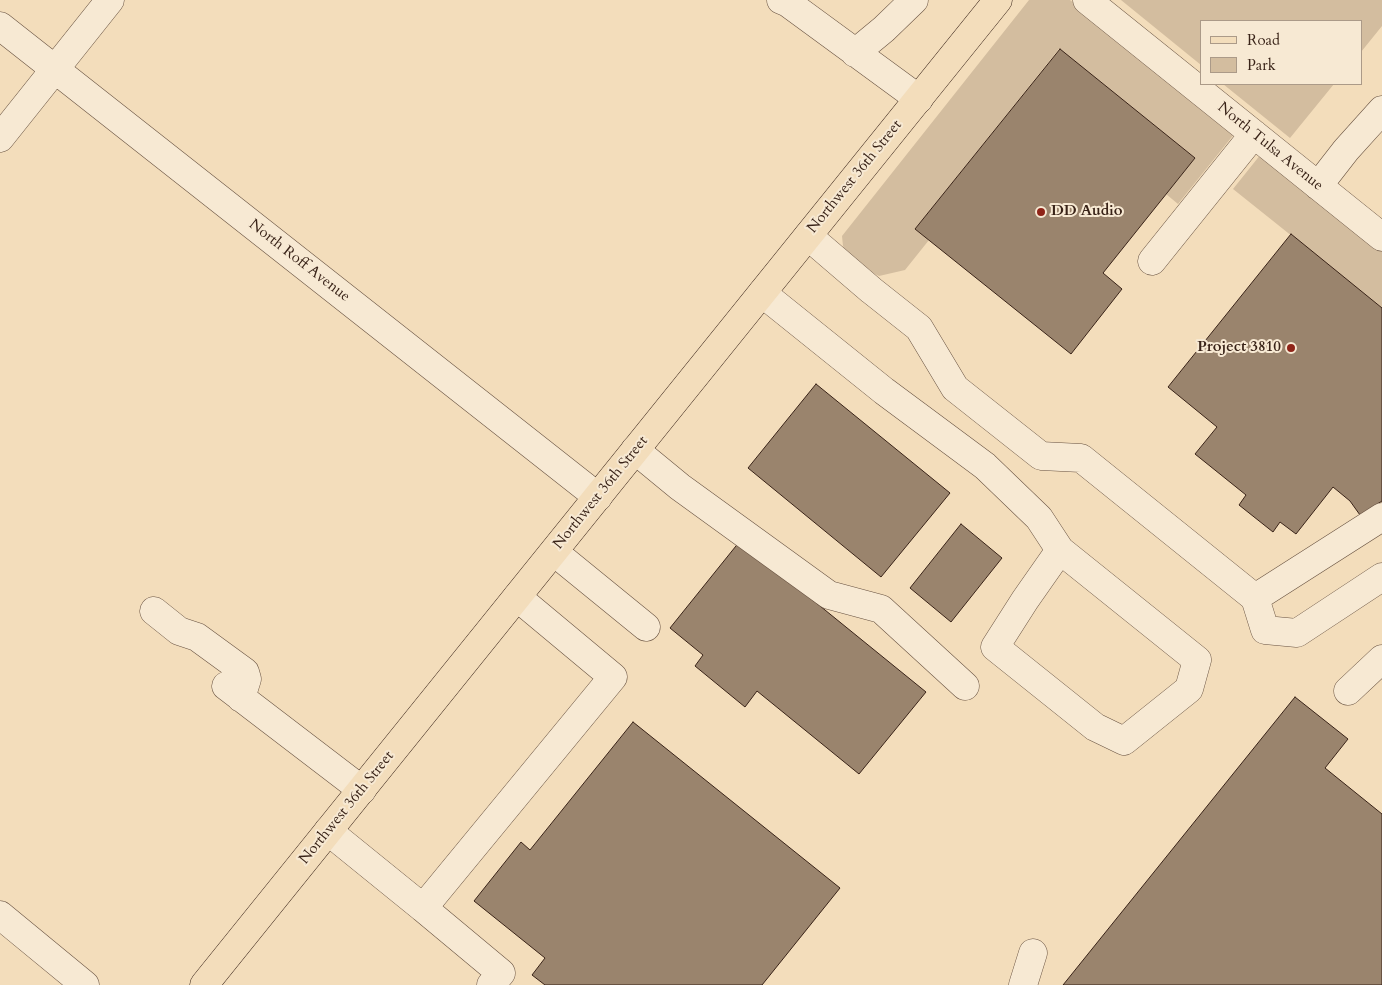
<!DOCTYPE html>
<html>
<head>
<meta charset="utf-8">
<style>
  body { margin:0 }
  #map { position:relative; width:1382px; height:985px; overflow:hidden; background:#f3ddbb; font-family:Cardo,serif }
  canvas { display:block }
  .legend { position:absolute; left:1200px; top:20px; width:162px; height:65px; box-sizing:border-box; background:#f7e9d3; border:1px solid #ab9a88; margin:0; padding:6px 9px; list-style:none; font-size:15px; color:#392318 }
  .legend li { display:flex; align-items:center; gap:10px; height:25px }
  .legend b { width:25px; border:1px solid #ab9a88 }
</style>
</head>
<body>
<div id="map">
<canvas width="1382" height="985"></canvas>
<ul class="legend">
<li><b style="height:6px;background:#f3ddbb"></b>Road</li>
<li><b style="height:14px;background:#d3bd9f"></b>Park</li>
</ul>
</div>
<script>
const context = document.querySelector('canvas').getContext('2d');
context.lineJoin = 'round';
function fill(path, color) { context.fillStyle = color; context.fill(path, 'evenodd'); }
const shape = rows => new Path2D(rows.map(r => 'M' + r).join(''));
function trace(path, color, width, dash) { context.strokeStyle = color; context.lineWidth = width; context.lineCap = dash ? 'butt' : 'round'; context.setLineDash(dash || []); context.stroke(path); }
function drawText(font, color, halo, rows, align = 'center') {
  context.font = font + ' Cardo,serif'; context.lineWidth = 4; context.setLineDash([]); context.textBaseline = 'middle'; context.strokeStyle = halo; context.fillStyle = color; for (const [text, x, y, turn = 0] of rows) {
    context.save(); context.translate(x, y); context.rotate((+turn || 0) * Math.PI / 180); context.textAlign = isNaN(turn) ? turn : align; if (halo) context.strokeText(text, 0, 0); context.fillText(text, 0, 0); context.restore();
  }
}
const green = shape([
  [1029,0,1070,0,1235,133,1178,204,1166,194,1195,158,1059,49,915,229,929,240,905,270,879,276,875,274,846,251,843,246,842,236],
  [1121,0,1382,0,1382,26,1361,52,1361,21,1201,21,1201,65],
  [1223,84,1334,84,1290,138],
  [1261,154,1382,251,1382,308,1233,189]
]);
const building = shape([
  [1060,49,1195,158,1103,273,1122,289,1071,354,915,229,1060,49],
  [1291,234,1382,308,1382,501,1360,515,1350,501,1333,487,1296,534,1280,522,1273,532,1239,505,1246,495,1195,454,1217,427,1168,387,1291,234],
  [816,384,950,493,881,577,748,468,816,384],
  [961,524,1002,558,951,622,910,588,961,524],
  [740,541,926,692,859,774,757,691,745,707,695,666,703,655,670,628,740,541],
  [1295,697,1348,739,1325,768,1382,814,1382,985,1063,985,1295,697],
  [633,722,840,888,762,985,545,985,532,975,545,958,474,901,521,842,530,850,633,722]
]);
const minor = shape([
  [781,0,788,3,919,99],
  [1087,0,1382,237],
  [0,26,598,497],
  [855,53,884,29,914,0],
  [0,138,110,0],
  [1318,186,1346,150,1382,110],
  [808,236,871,290,919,328,955,388,1041,456,1081,458,1255,598],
  [1152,261,1254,134],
  [762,293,884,391,985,466,1039,518,1060,550,1197,660,1189,689,1124,741,1095,727,995,647,1025,600,1060,550],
  [635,450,680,487,829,595,881,609,965,686],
  [1382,517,1255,598,1265,630,1297,633,1382,577],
  [554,552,646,627],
  [154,611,179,631,197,637,245,672,247,679,241,698],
  [226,686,362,790],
  [1348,691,1382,659],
  [328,831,423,908,613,677,517,597],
  [423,908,501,973,491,985],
  [0,915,85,985],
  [1023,985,1033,953]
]);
const major = shape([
  [204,985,998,0]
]);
const markers = [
  [1041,212,5,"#8f2418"],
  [1291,348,5,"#8f2418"]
];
const streetNames = [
  ["North Tulsa Avenue",1270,147,39],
  ["Northwest 36th Street",855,177,-51],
  ["North Roff Avenue",299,261,38],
  ["Northwest 36th Street",601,493,-51],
  ["Northwest 36th Street",347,808,-51]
];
const poiNames = [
  ["DD Audio",1051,212],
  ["Project 3810",1281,348,"right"]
];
fill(green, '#d3bd9f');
fill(building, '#9a846d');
trace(building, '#392318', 1);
trace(minor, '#685241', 29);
trace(major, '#392318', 29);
trace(minor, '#f7e9d3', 28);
trace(major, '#f3ddbb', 28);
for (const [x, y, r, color] of markers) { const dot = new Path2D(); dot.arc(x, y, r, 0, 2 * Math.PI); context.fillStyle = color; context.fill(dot); trace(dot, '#f7e9d3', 2); }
drawText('15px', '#392318', '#f7e9d3', streetNames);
drawText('bold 15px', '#392318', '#f7e9d3', poiNames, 'left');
</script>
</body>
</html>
